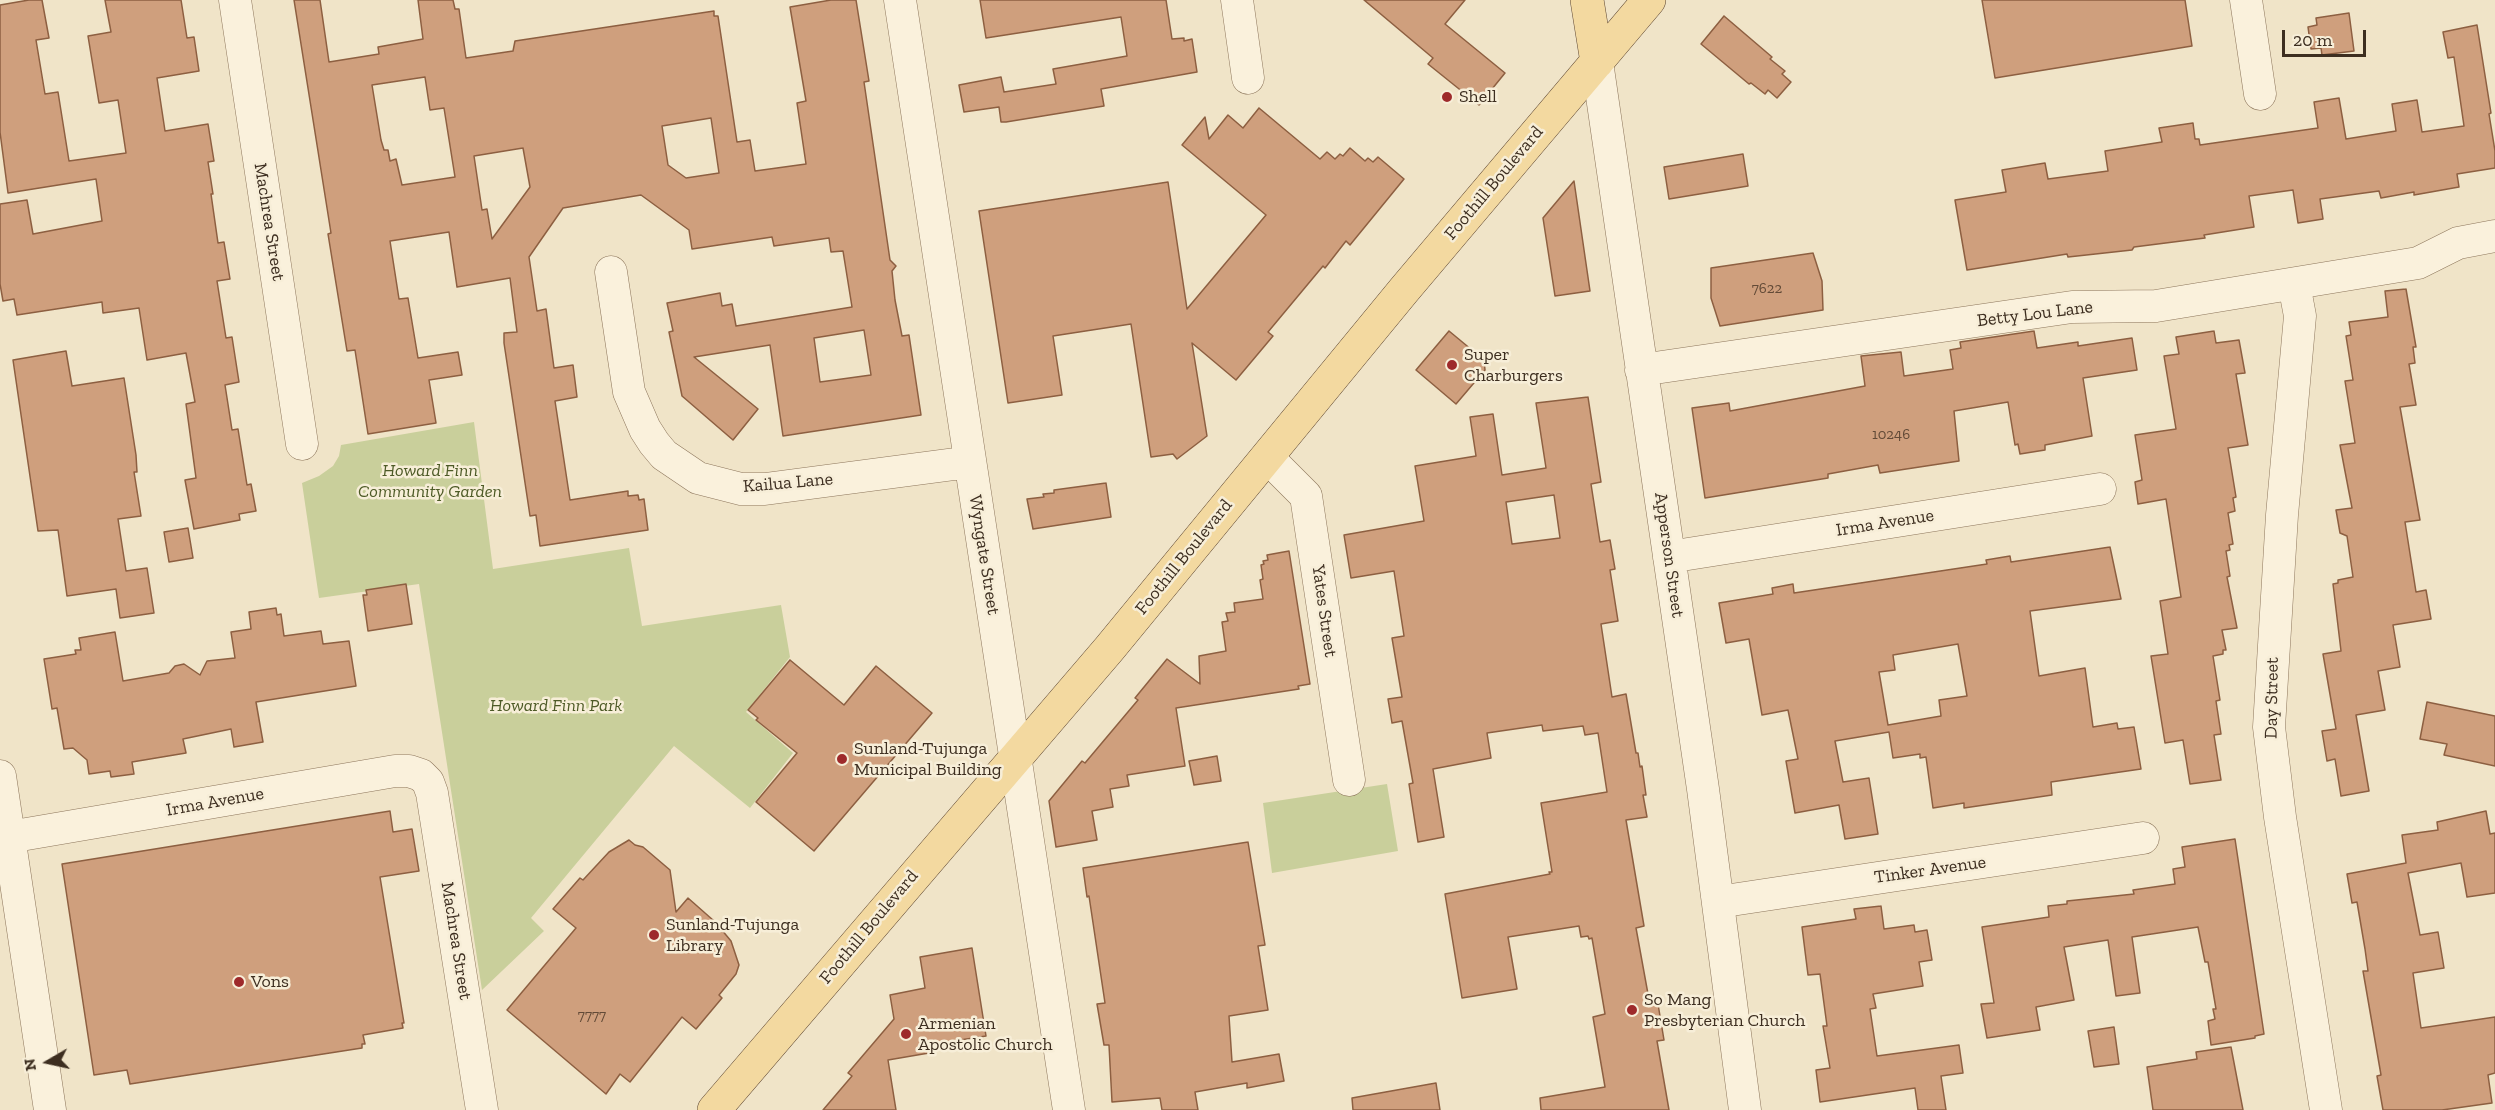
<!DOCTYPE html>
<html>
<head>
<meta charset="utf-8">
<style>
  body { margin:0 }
  #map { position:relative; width:2495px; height:1110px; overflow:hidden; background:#f0e4c8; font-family:"Zilla Slab",serif }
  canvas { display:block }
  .north { position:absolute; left:18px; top:1032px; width:60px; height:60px; -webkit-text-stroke:4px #f7eed8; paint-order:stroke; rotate:261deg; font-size:16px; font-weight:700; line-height:24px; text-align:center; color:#3d2e20 }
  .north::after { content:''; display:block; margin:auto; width:21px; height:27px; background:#3d2e20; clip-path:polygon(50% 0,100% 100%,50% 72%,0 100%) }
  .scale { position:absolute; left:2282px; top:30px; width:84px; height:27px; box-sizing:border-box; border:3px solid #3d2e20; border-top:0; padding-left:8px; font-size:18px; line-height:21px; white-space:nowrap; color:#3d2e20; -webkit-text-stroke:4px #f7eed8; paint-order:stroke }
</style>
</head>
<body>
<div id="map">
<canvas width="2495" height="1110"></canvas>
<div class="north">N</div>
<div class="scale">20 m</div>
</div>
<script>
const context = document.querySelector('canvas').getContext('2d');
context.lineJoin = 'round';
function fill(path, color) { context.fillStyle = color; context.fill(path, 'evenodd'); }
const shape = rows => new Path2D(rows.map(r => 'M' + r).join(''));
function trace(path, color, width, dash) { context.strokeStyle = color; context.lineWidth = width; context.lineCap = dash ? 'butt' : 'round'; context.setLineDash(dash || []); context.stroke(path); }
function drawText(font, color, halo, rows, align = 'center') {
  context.font = font + ' "Zilla Slab",serif'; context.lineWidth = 5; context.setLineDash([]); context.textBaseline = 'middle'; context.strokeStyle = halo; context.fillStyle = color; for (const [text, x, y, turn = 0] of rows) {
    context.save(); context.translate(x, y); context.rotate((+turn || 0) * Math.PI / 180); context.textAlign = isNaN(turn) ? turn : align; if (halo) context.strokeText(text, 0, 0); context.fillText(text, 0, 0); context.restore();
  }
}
const green = shape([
  [474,422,493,569,629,548,642,626,781,605,790,657,746,712,793,753,750,808,674,746,531,918,544,931,482,990,419,584,319,598,302,483,319,476,333,466,339,456,341,445],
  [1387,784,1398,851,1272,873,1263,803]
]);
const building = shape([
  [29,0,42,0,49,38,36,40,45,94,58,92,69,161,126,153,118,100,99,103,88,36,111,32,105,0,181,0,187,38,194,37,199,71,157,78,165,131,208,124,214,161,208,162,213,194,211,194,218,243,224,242,230,279,217,281,226,338,232,337,239,382,225,385,232,430,238,429,247,485,251,484,256,511,239,514,240,520,194,529,185,480,196,478,186,404,195,402,186,353,147,360,139,308,103,313,102,302,17,315,14,299,3,301,0,284,0,204,27,200,33,234,102,221,96,179,8,193,0,132,0,5,29,0],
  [294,0,320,0,329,62,379,54,378,47,423,39,418,0,453,0,455,9,459,9,466,58,513,51,515,41,714,11,714,16,718,16,737,142,750,140,755,171,806,164,797,103,806,101,790,7,831,0,856,0,869,81,864,82,890,260,896,266,892,271,895,300,902,336,909,335,921,415,783,436,770,345,694,357,758,409,733,440,682,396,669,332,673,331,667,303,720,293,722,306,732,304,736,326,852,307,843,251,831,252,829,238,774,246,772,237,692,249,689,230,641,195,563,208,529,257,537,311,546,309,554,368,573,365,577,397,555,401,570,500,628,491,628,496,638,495,639,500,644,499,648,530,540,546,536,515,530,516,504,343,504,333,517,332,510,278,457,287,449,232,390,241,399,299,408,298,418,358,458,352,462,375,429,380,436,423,368,434,355,350,347,351,328,234,331,233,294,0],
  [425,77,430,110,444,108,455,177,402,185,396,159,390,161,388,150,384,150,381,140,372,85,425,77],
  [711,118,719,173,686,178,668,165,662,126,711,118],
  [523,148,530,187,492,239,487,209,482,210,474,156,523,148],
  [864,330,871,375,820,382,814,338,864,330],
  [980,0,1166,0,1172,39,1184,38,1184,41,1192,39,1197,72,1101,89,1104,106,1006,122,1001,122,999,107,964,112,959,85,1001,77,1004,92,1056,84,1053,69,1127,56,1121,17,986,38,980,0],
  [1364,0,1465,0,1445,24,1505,73,1479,105,1428,64,1433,58,1364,0],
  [1982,0,2185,0,2192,46,1995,78,1982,0],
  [2349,13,2354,51,2322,55,2321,48,2311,49,2308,27,2317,25,2316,18,2349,13],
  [1724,16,1772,57,1770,59,1785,71,1782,74,1791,82,1777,98,1768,90,1765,94,1751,83,1749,84,1701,44,1724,16],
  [2477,25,2491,113,2489,114,2495,151,2495,168,2457,174,2459,187,2414,195,2414,192,2381,198,2379,191,2320,199,2323,219,2298,223,2293,190,2249,196,2254,227,2204,235,2205,238,2134,247,2132,250,2068,257,2067,254,1967,270,1955,200,2006,192,2002,170,2045,163,2048,179,2108,171,2105,151,2162,142,2159,128,2193,123,2195,139,2199,139,2200,145,2318,128,2314,102,2339,98,2346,139,2396,131,2392,104,2417,100,2422,132,2464,126,2454,57,2448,58,2443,32,2477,25],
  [1259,108,1320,159,1327,152,1335,159,1340,154,1343,156,1350,148,1365,161,1368,158,1373,162,1378,157,1404,179,1350,245,1346,241,1325,268,1323,266,1268,332,1273,336,1236,380,1192,343,1207,436,1177,459,1173,454,1151,457,1131,324,1053,336,1062,395,1008,403,979,211,1168,182,1187,309,1266,215,1182,145,1205,117,1209,139,1228,115,1243,128,1259,108],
  [1743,154,1748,186,1669,199,1664,167,1743,154],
  [1574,181,1590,291,1555,296,1543,218,1574,181],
  [1813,253,1822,281,1823,310,1720,326,1711,298,1711,268,1813,253],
  [2406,289,2416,347,2413,347,2415,363,2409,364,2416,405,2400,407,2420,520,2405,522,2416,592,2426,590,2431,619,2393,625,2400,667,2378,671,2385,710,2356,715,2369,791,2341,796,2335,759,2327,761,2322,731,2336,729,2323,654,2341,651,2333,584,2338,583,2338,580,2353,577,2347,536,2340,533,2336,510,2352,508,2340,445,2355,443,2345,381,2353,380,2346,336,2351,335,2349,322,2388,317,2385,291,2406,289],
  [1449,331,1484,360,1485,370,1456,404,1416,370,1449,331],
  [2034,331,2037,348,2078,342,2078,346,2132,338,2137,370,2083,378,2092,436,2045,445,2045,450,2020,454,2018,444,2015,445,2008,402,1954,411,1959,461,1880,473,1878,465,1828,474,1828,478,1705,498,1692,408,1729,403,1730,411,1865,386,1861,356,1901,352,1904,376,1953,369,1950,350,1961,348,1960,342,2034,331],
  [2214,331,2216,343,2239,340,2245,373,2236,374,2248,445,2228,448,2236,497,2233,498,2235,511,2228,513,2233,544,2229,545,2230,550,2226,551,2230,576,2227,577,2237,628,2222,630,2226,650,2223,650,2223,654,2213,656,2220,700,2216,701,2221,734,2214,735,2221,780,2190,784,2183,740,2165,743,2151,656,2168,654,2160,601,2181,597,2166,499,2138,504,2135,482,2142,480,2135,435,2176,429,2164,356,2179,354,2176,337,2214,331],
  [66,351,72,386,124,378,136,455,137,472,134,472,141,516,118,519,126,571,147,568,154,613,120,618,116,589,67,596,58,530,38,531,13,360,66,351],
  [1588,397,1601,482,1591,484,1600,542,1610,540,1615,569,1610,570,1618,621,1601,624,1612,697,1626,694,1636,753,1638,753,1640,767,1642,766,1646,795,1643,795,1647,817,1626,820,1644,926,1636,928,1650,1005,1658,1004,1664,1040,1657,1041,1669,1110,1541,1110,1540,1098,1605,1087,1593,1017,1605,1014,1592,938,1589,939,1588,936,1581,937,1579,926,1508,937,1517,989,1462,998,1445,894,1550,874,1549,872,1552,872,1541,803,1607,792,1598,733,1585,735,1583,726,1543,731,1542,725,1487,733,1491,758,1433,769,1444,837,1418,842,1409,784,1413,783,1402,721,1392,723,1388,699,1402,697,1392,638,1404,636,1394,571,1351,578,1344,535,1424,521,1415,466,1476,456,1470,417,1493,414,1502,475,1546,468,1536,403,1588,397],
  [1554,495,1560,538,1512,544,1506,502,1554,495],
  [1106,483,1111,517,1033,529,1027,499,1044,497,1043,494,1054,493,1054,490,1106,483],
  [188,528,193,558,169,562,164,532,188,528],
  [2110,547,2121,599,2030,611,2039,676,2085,668,2093,727,2117,723,2118,729,2134,727,2141,769,2051,782,2052,795,1964,808,1964,803,1933,808,1926,757,1920,758,1920,754,1893,758,1889,732,1835,741,1843,782,1869,778,1878,834,1845,839,1839,805,1795,813,1786,761,1798,759,1788,710,1762,715,1749,639,1726,643,1719,603,1773,594,1772,588,1793,584,1794,593,1987,564,1986,560,2010,556,2011,562,2110,547],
  [1958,644,1967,696,1939,700,1941,716,1888,725,1879,672,1895,670,1893,655,1958,644],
  [1289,551,1310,684,1298,686,1299,689,1176,708,1185,766,1127,775,1129,786,1110,789,1113,807,1092,811,1097,840,1056,847,1049,801,1082,761,1085,763,1138,700,1135,698,1167,659,1200,684,1199,656,1226,651,1222,622,1228,621,1226,613,1235,612,1234,603,1263,599,1260,580,1263,579,1261,565,1264,564,1263,561,1268,560,1267,555,1289,551],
  [406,584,412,624,368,631,363,595,367,595,366,590,406,584],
  [276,608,277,615,281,614,284,636,321,631,323,644,349,641,356,686,256,702,263,742,234,747,231,729,183,739,186,753,132,762,134,774,111,777,110,771,89,774,87,760,73,748,64,749,57,708,52,709,44,659,76,654,75,650,81,650,79,638,115,632,123,681,169,673,175,666,184,664,200,675,207,661,235,658,231,632,251,629,249,612,276,608],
  [790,660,844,705,876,666,932,713,814,851,756,802,797,753,756,720,758,718,748,710,790,660],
  [2427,702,2495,716,2495,766,2444,755,2447,744,2420,739,2427,702],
  [1217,756,1221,781,1194,785,1189,761,1217,756],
  [390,811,393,832,412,829,419,871,380,877,404,1023,402,1023,403,1028,363,1035,365,1044,362,1044,362,1048,130,1084,127,1070,94,1075,62,864,390,811],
  [2486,811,2490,834,2495,833,2495,893,2467,897,2461,863,2408,873,2420,935,2438,932,2444,968,2413,973,2421,1028,2495,1017,2495,1073,2488,1075,2492,1103,2442,1110,2383,1110,2377,1076,2381,1075,2363,971,2368,971,2365,949,2357,902,2352,903,2347,874,2406,863,2402,835,2438,830,2437,822,2486,811],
  [2235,839,2264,1034,2255,1036,2255,1038,2211,1045,2208,1021,2215,1019,2213,1009,2216,1009,2208,962,2205,962,2198,927,2132,937,2140,993,2116,996,2108,940,2064,947,2074,1000,2036,1007,2040,1030,1987,1038,1981,1004,1994,1003,1982,927,2049,917,2048,906,2067,904,2067,901,2134,894,2133,890,2175,884,2173,869,2185,867,2182,847,2235,839],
  [629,840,635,845,643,847,670,870,676,912,688,898,722,928,721,929,731,941,739,965,736,974,719,995,722,998,696,1029,682,1017,630,1082,620,1074,606,1094,507,1010,576,928,553,909,580,878,583,880,609,852,629,840],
  [1248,842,1265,945,1258,946,1268,1010,1229,1016,1232,1062,1279,1054,1284,1081,1247,1088,1247,1083,1195,1092,1198,1110,1162,1110,1160,1098,1112,1102,1109,1045,1104,1045,1097,1004,1105,1003,1089,896,1087,897,1083,868,1248,842],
  [1881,906,1884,929,1914,925,1915,932,1927,930,1932,960,1919,962,1923,986,1873,994,1876,1008,1870,1009,1877,1056,1959,1045,1963,1073,1941,1076,1946,1110,1918,1110,1915,1088,1820,1102,1816,1070,1830,1068,1823,1026,1827,1026,1820,974,1808,975,1802,927,1856,919,1854,909,1881,906],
  [972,948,986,1036,928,1045,929,1053,888,1060,896,1110,823,1110,852,1076,848,1073,894,1019,890,995,925,988,920,957,972,948],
  [2114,1027,2119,1064,2094,1067,2088,1031,2114,1027],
  [2231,1047,2243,1110,2153,1110,2147,1067,2197,1059,2196,1052,2231,1047],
  [1436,1083,1440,1110,1353,1110,1352,1098,1436,1083]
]);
const minor = shape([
  [235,0,302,444],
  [900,0,1069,1110],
  [1237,0,1248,78],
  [2246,0,2260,94],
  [1597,62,1703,789,1745,1110],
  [611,272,629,392,645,429,654,443,664,455,698,478,741,489,765,489,970,462],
  [2294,284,2300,316,2282,515,2269,727,2280,817,2326,1110],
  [1641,370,2072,307,2156,306,2418,263,2458,243,2495,236],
  [1267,457,1306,496,1349,780],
  [1669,557,2100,489],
  [0,776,50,1110],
  [9,837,395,771,409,771,421,775,428,782,432,793,482,1110],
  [1718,902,2143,838]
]);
const major = shape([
  [1587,0,1597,62],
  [714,1110,1109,649,1404,290,1649,0]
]);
const markers = [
  [1447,97,6,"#9e2a2b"],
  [1452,365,6,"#9e2a2b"],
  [842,759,6,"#9e2a2b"],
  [654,935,6,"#9e2a2b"],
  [239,982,6,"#9e2a2b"],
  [1632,1010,6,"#9e2a2b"],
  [906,1034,6,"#9e2a2b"]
];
const numberNames = [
  ["7622",1767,289],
  ["10246",1891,435],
  ["7777",592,1016]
];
const poiNames = [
  ["Shell",1459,97],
  ["Super",1464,355],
  ["Charburgers",1464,376],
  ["Sunland-Tujunga",854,749],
  ["Municipal Building",854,770],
  ["Sunland-Tujunga",666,925],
  ["Library",666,946],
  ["Vons",251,982],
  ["So Mang",1644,1000],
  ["Presbyterian Church",1644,1021],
  ["Armenian",918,1024],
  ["Apostolic Church",918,1045]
];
const streetNames = [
  ["Foothill Boulevard",1494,183,-50],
  ["Machrea Street",269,222,81],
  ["Betty Lou Lane",2035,314,-7],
  ["Kailua Lane",788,483,-5],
  ["Irma Avenue",1885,523,-9],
  ["Wyngate Street",984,555,81],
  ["Apperson Street",1669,555,82],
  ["Foothill Boulevard",1184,557,-51],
  ["Yates Street",1324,611,82],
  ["Day Street",2272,698,-89],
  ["Irma Avenue",215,802,-10],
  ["Tinker Avenue",1930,870,-8],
  ["Foothill Boulevard",869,927,-50],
  ["Machrea Street",456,941,81]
];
const parkNames = [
  ["Howard Finn",430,471],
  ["Community Garden",430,492],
  ["Howard Finn Park",556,706]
];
fill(green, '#c9cf9b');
fill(building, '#cf9f7d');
trace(building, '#8d5f41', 1.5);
trace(minor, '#8d765c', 33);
trace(major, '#5b4430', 34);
trace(minor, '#faf1dc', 32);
trace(major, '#f3d9a0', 33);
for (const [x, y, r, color] of markers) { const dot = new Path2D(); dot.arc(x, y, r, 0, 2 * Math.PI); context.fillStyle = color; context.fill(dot); trace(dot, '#f7eed8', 2); }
drawText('15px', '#624a37', null, numberNames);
drawText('18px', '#3d2e20', '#f7eed8', poiNames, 'left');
drawText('18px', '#3d2e20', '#f7eed8', streetNames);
drawText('italic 18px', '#4d5a26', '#f7eed8', parkNames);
</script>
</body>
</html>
